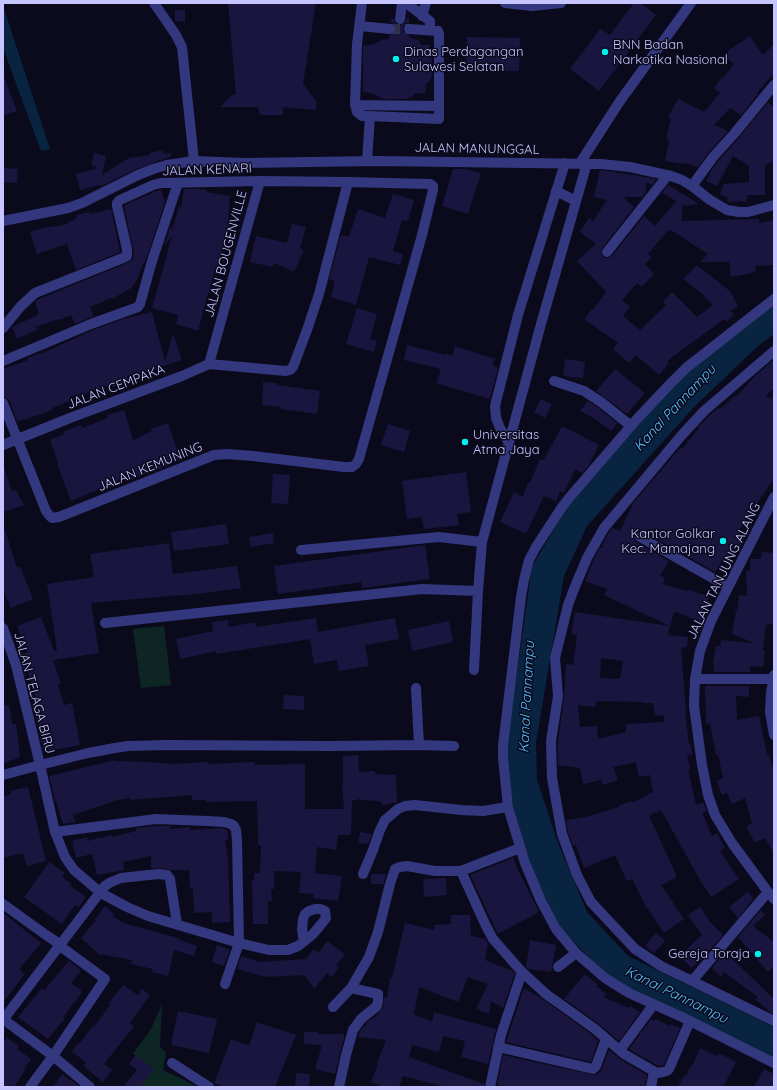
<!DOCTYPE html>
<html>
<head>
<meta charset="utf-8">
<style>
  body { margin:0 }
  #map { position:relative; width:777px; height:1090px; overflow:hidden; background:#0b0a1c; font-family:Quicksand,sans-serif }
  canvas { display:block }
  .frame { position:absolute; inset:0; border:4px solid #c6c5ff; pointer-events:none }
</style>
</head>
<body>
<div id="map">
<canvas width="777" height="1090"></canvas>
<div class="frame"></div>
</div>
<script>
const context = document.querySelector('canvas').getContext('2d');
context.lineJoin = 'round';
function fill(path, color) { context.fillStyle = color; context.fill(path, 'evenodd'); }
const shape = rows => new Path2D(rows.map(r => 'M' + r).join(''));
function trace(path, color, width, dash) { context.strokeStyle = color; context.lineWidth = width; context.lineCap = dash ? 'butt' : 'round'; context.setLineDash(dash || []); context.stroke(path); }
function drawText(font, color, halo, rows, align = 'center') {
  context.font = font + ' Quicksand,sans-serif'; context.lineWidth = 3; context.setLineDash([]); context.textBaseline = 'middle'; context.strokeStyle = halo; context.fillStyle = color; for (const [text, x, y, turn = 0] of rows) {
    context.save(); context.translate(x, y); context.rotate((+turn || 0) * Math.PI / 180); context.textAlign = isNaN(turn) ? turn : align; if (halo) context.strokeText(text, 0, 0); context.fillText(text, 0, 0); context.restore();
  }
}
const green = shape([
  [164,626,171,685,141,688,133,629],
  [162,1004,160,1047,166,1053,163,1070,198,1087,140,1087,152,1067,133,1054,151,1029]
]);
const water = shape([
  [3,6,8,21,50,149,41,151,3,48],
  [774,303,774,334,758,346,695,406,587,526,564,576,536,742,537,780,558,843,587,912,628,956,774,1027,774,1059,626,987,602,971,551,918,532,873,513,805,506,751,532,567,568,505,677,379]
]);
const building = shape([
  [228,3,316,3,303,84,317,102,315,110,283,107,283,115,260,115,258,107,220,107,231,96,236,94],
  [634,3,640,3,656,15,599,91,570,69,600,29,610,35],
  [175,10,185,10,185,22,175,21],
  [407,18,409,18,409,23,406,23,403,26,403,32,409,35,409,37,419,41,421,45,430,45,429,53,432,59,432,76,429,82,426,84,425,94,415,93,413,96,407,99,383,99,371,93,363,92,363,46,372,45,382,40,389,39,389,35,392,35,395,33,396,29,394,24,390,22,391,19,394,19,396,24,400,25,405,23],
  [750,36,763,55,774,44,774,73,757,93,758,94,741,115,730,108,714,125,728,131,708,153,698,167,684,163,683,164,665,161,669,140,666,139,671,118,668,117,678,99,704,112,720,93,714,88,721,78,722,79,734,64,724,56,729,50],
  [467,37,520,38,519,71,466,70],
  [3,77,4,77,17,111,3,116],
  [768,102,774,108,774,161,765,165,765,195,747,195,747,201,727,202,728,198,720,194,724,184,749,182,749,166,733,156,717,186,706,181,711,171,718,161,739,138],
  [163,150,164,154,171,153,172,156,136,169,101,186,99,185,80,190,76,174,98,168,91,165,94,153,106,156,102,175,129,158,150,155,150,153],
  [3,168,18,169,17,183,3,182],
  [453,169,465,169,481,173,468,214,442,206],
  [600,170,626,174,634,175,656,179,652,185,646,182,646,192,642,197,623,197,634,207,602,248,601,254,603,257,606,258,609,258,612,256,644,216,655,226,676,201,662,193,668,185,699,204,682,206,682,221,759,219,759,223,774,220,774,265,755,266,756,272,731,277,729,262,700,262,708,254,671,230,670,232,668,230,648,254,652,257,645,264,654,274,642,287,637,283,622,300,630,307,623,316,640,330,666,305,663,302,672,292,697,317,713,305,704,297,705,296,683,279,697,265,731,292,738,307,730,311,734,314,727,322,724,319,701,336,667,361,669,363,659,375,636,355,629,363,613,349,618,343,584,319,592,309,593,310,606,292,577,261,596,244,580,232,589,218,593,221,607,200,594,197],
  [184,189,197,189,207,190,206,192,230,196,228,225,229,225,221,253,223,254,219,266,216,265,209,293,208,293,198,331,176,324,178,315,152,308,165,262,172,236,164,246,171,225,172,230,179,207,181,207],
  [161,190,165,202,147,257,141,268,138,278,131,288,112,299,111,298,90,307,94,316,75,324,71,315,60,320,59,319,36,327,37,330,17,339,12,327,38,315,38,313,39,313,35,302,39,299,125,264,132,260,134,256,133,248,124,207,125,206,125,205,154,192],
  [393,194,414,200,408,221,402,220,393,251,403,254,400,265,369,257,356,305,331,297,335,281,329,279,341,235,349,237,358,209,385,218],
  [111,209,120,252,76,270,67,244,37,254,30,232,43,228,63,225,77,218,76,215,89,212,90,214],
  [292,224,306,227,300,248,304,250,294,272,274,263,273,267,250,262,256,236,287,243],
  [357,308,377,314,370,339,377,341,374,352,346,344],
  [152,312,165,362,173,334,182,360,151,370,152,371,127,376,129,381,112,387,111,384,87,392,88,393,70,396,71,400,52,408,53,410,29,418,29,419,17,421,9,400,7,398,3,397,3,369,28,360,27,358,41,353,41,354,93,330,123,319],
  [407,345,445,355,446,353,452,356,455,346,495,359,492,365,498,368,490,399,436,383,441,369,404,360],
  [565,359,585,362,583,378,563,376],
  [774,360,774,387,766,396,774,400,774,478,738,532,746,536,727,564,722,561,715,572,643,531,637,531,634,534,634,537,636,542,669,561,660,576,665,577,663,584,687,591,688,589,709,597,701,622,676,612,674,613,670,626,604,595,607,589,585,581,593,561,600,548,602,548,605,539,609,532,612,528,620,531,634,502,680,448,682,449,699,428,698,427,709,416,718,408,720,409,735,396,736,397,756,375],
  [615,369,645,393,627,414,596,391],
  [263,382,277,383,277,385,320,391,317,414,281,409,281,407,262,405],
  [541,399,552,404,545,418,534,412],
  [588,401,597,407,617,423,611,431,594,418,580,411],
  [124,410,133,440,152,431,151,429,168,423,178,452,176,452,179,460,155,471,155,469,127,482,125,478,71,501,57,464,58,463,50,440,64,434,63,432,81,425,82,428,108,418,107,415],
  [388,424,410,431,404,452,381,445],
  [562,426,599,445,589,465,582,473,575,469,564,493,560,491,556,501,544,496,526,534,500,522,514,492,523,497,528,482,530,483,540,459,544,460],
  [4,468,12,491,16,490,24,505,3,512,3,469],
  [466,472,471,512,457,514,459,525,424,529,422,517,407,519,402,481],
  [273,474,290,475,288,504,271,503],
  [226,524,229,544,174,551,171,532],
  [5,530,17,568,20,566,33,599,11,608,3,589,3,531],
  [273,533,274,543,251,547,249,537],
  [169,543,173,574,237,566,241,588,181,596,180,595,91,603,99,653,53,660,61,684,58,685,64,705,72,703,80,745,43,752,35,711,37,711,36,699,28,671,24,672,20,655,27,652,17,626,41,617,54,651,57,650,47,584,94,577,90,554],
  [425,545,430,579,362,588,361,582,278,594,274,566],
  [762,552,774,553,774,624,766,625,763,650,765,650,763,667,750,666,750,672,714,672,713,662,716,646,720,646,721,640,751,643,752,642,732,634,736,611,737,611,739,595,747,596,746,571,750,571,750,559,761,559],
  [575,612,670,626,668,635,688,637,687,647,681,648,686,711,685,711,689,745,691,745,692,755,687,755,690,769,688,769,696,805,703,802,707,811,702,813,712,836,717,833,725,848,720,851,739,879,711,897,700,880,661,810,649,816,676,874,676,878,661,885,684,919,664,933,645,905,632,879,627,881,615,855,584,868,576,845,573,846,568,832,566,820,586,817,619,807,618,806,632,801,632,803,653,792,650,775,639,777,636,762,613,767,618,780,603,785,601,780,583,784,580,768,558,765,558,743,564,697,566,664,573,665,577,635,571,634],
  [601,658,623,661,620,679,600,678],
  [596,701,642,702,642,703,653,703,655,715,664,716,664,722,626,724,626,732,598,739,597,726,580,727,578,705,595,707],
  [316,618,318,632,395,618,399,639,365,645,369,666,339,671,337,660,314,664,310,639,216,654,216,651,180,659,176,639,213,631,212,622,228,620,229,627,255,622,256,627],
  [449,621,453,642,412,651,408,630],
  [705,686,749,686,749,697,736,696,737,720,759,716,767,755,769,755,774,775,774,853,765,838,755,843,746,826,752,823,745,798,732,804,727,793,722,795,717,781,723,778,718,754,716,755,710,723,706,724],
  [284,695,304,696,304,710,283,709],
  [9,705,12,724,16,724,20,757,3,764,3,706],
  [358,755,359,772,375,771,375,774,396,775,397,802,382,805,382,802,357,799,357,800,352,800,351,835,338,835,336,850,317,847,315,873,342,876,338,901,313,898,314,894,299,893,301,872,274,871,274,889,271,889,272,901,268,901,268,924,253,924,252,880,254,880,254,873,260,873,261,845,258,845,257,801,206,802,206,800,192,800,192,795,130,800,130,798,118,800,73,815,75,822,63,824,56,801,55,801,49,776,115,760,115,761,149,762,173,764,208,762,209,764,255,762,255,765,305,764,305,809,344,809,342,783,343,783,343,756],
  [28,787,46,861,27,866,23,853,3,858,3,797,11,794,10,791],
  [156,826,170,826,170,829,190,827,190,830,222,828,227,830,228,840,225,840,228,859,230,922,212,923,212,912,194,913,193,888,190,888,189,870,171,870,159,868,151,868,151,856,123,862,124,870,97,875,92,854,76,858,72,841,87,837,88,841,101,837,101,838,112,835,112,837,136,831,136,828],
  [360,832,372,834,368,844,358,843],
  [513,858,518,870,539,912,498,934,470,875],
  [49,862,65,873,62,877,72,884,70,886,86,897,79,907,75,905,62,924,24,897],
  [371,874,386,874,383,884,371,884],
  [446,878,447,895,424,897,423,879],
  [748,892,753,899,738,918,729,907],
  [105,906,114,914,113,916,123,923,178,938,178,939,197,946,194,956,174,950,168,976,152,972,153,969,131,964,132,960,99,954,81,938,96,920,95,919],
  [700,907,710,922,723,935,702,959,691,968,680,955,702,935,688,915],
  [761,910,765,915,753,926,774,942,774,966,768,972,738,937],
  [3,913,41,943,19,969,25,974,3,1002],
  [451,915,470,915,471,936,485,939,488,943,485,960,512,971,515,973,503,1008,491,1001,489,1014,476,1009,488,984,468,977,458,1002,419,987,414,1014,432,1022,434,1012,496,1029,488,1064,461,1057,465,1041,443,1036,439,1052,412,1045,409,1057,484,1084,484,1087,445,1087,403,1076,399,1087,384,1087,371,1082,378,1064,377,1063,386,1040,358,1037,359,1033,364,1026,366,1026,366,1023,376,1016,383,1008,384,997,387,998,390,978,392,978,405,923,434,930,434,925,451,924],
  [656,933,665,941,654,953,645,946],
  [530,940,556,945,551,972,528,969,526,967],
  [327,941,345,954,336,966,339,968,332,977,327,973,314,989,305,975,266,977,237,969,241,956,260,962,306,959,314,949,319,953],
  [217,945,230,950,224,966,212,962],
  [725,952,774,999,774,1014,770,1012,755,999,758,997,724,972,721,977,712,968],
  [69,961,81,970,71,983,81,990,81,994,63,1017,65,1018,48,1039,18,1017,42,988,44,990],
  [585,974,598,985,596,986,606,994,604,997,628,1008,630,1006,640,1012,619,1041,599,1024,564,999],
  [123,985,138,995,142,989,150,995,130,1023,134,1026,104,1064,112,1070,103,1082,83,1066,86,1062,72,1052,78,1043,79,1044,94,1025,95,1026,110,1005,108,1004],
  [524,988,544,1000,591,1034,598,1041,591,1062,506,1042],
  [178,1011,217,1019,209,1053,171,1045],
  [651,1019,653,1021,656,1019,670,1026,671,1024,680,1028,664,1065,658,1066,629,1049],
  [257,1022,296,1035,275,1087,225,1087,214,1083,231,1039,249,1046],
  [304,1032,318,1032,318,1034,344,1034,344,1037,335,1074,315,1069,322,1045,304,1044],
  [7,1038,19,1046,17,1049,31,1059,24,1069,25,1070,14,1087,3,1087,3,1043],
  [700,1048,717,1056,719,1053,736,1062,723,1087,678,1087,684,1075,686,1076,691,1065,692,1066],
  [609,1050,621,1060,647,1075,645,1087,510,1087,497,1085,503,1055,594,1075,598,1074,602,1069],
  [136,1055,154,1069,140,1087,123,1087,137,1070,129,1064],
  [764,1069,774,1074,774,1087,754,1087],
  [296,1073,310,1074,309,1087,295,1087],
  [62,1074,80,1087,53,1087]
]);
const minorTunnel = shape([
  [390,29,409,29]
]);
const minor = shape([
  [154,3,176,35,182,47,194,161],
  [362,3,357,44,355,105,357,112,362,116,370,116,367,161],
  [406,3,430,21,430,30],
  [505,3,532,6,561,3],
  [422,16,426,3],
  [400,19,402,3],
  [360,26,390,29],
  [355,105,439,106],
  [370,116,439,119,439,34,438,31,409,29],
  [580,163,620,101,691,3],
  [692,186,713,157,734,134,774,85],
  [556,191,576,201],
  [3,221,68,208,82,203,138,175,153,169,167,165,194,161,244,163,377,161,601,164,630,167,671,176,682,180,692,186,710,200,727,210,739,212,748,212,774,205],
  [607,252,668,175],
  [774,299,686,368,671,383,637,419,569,498,562,507,536,547,529,560,524,580,521,597,503,745,503,758,508,807,525,863,541,901,556,929,576,953,605,978,629,993,684,1018,774,1063],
  [3,328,20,307,35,293,123,258,127,256,127,249,117,206,117,203,120,200,153,185,161,183,260,181,348,182,430,184,433,186,433,190,422,235,359,459,356,464,352,467,344,467,253,456,227,454,214,455,59,517,52,518,49,515,46,511,3,403],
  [774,351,704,411,681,436,604,528,587,558,574,589,568,605,555,658,558,696,551,741,552,778,562,834,577,875,591,902,635,949,661,966,692,981,774,1021],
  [3,361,91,324,138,307,140,304,152,261,178,183],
  [209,364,286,371,290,370,293,367,307,330,319,294,348,182],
  [554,381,584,391,601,402,631,426],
  [509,443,500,428,496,418,495,406,518,315,565,163],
  [3,445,70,418,182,376,209,364,260,181],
  [774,497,711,621,700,651,695,679,694,706,702,765,708,795,715,815,732,843,768,892,774,899],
  [640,537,728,587],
  [301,550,439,537,482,542],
  [105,623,422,589,478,591,482,542,541,324,587,163],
  [3,628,16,665,40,765,55,832,65,857,74,870,101,893,127,907,148,916,239,943,269,950,288,950,298,946,313,934,323,922,326,918,325,911,320,909,315,909,309,911,305,914,303,919,302,930,304,941],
  [474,670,478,591],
  [774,675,771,693,770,712,774,735],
  [695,679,774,679],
  [416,688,419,745],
  [3,775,40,765,88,753,115,748,128,746,167,745,329,746,419,745,454,746],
  [55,832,156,819,207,821,224,822,231,824,234,826,236,830,237,840,239,943,225,984],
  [363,874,373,850,380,830,385,820,398,809,405,806,415,805,461,810,483,811,508,807],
  [3,904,46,935,61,945],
  [558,967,576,953],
  [522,972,546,994,595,1029,624,1054,657,1073,663,1072,667,1071,669,1069,690,1021],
  [692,981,768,892],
  [333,1007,351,988,369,957,378,932,390,884,395,869,400,867,407,866,435,871,461,871],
  [3,1019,53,1056,90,1087],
  [3,1020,104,887,109,883,121,878,130,877,158,874,167,875,170,879,177,924],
  [498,1047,593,1069,596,1066,606,1039],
  [620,1050,654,1004],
  [172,1063,209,1087],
  [30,1087,53,1056,105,979,60,946],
  [339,1087,346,1055,353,1030,361,1019,377,1006,378,1000,378,994,351,988],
  [490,1087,501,1035,522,972,493,939,486,926,461,871,520,848],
  [651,1087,654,1072]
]);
const markers = [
  [605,52,4,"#00f0f0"],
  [396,59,4,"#00f0f0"],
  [465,442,4,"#00f0f0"],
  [723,541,4,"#00f0f0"],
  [758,954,4,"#00f0f0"]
];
const poiNames = [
  ["BNN Badan",613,45],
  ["Narkotika Nasional",613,60],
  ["Dinas Perdagangan",404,52],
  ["Sulawesi Selatan",404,67],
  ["Universitas",473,435],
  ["Atma Jaya",473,450],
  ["Kantor Golkar",715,534,"right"],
  ["Kec. Mamajang",715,549,"right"],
  ["Gereja Toraja",750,954,"right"]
];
const streetNames = [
  ["JALAN MANUNGGAL",477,149,1],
  ["JALAN KENARI",207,170,-2],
  ["JALAN BOUGENVILLE",226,254,-75],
  ["JALAN CEMPAKA",116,387,-21],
  ["JALAN KEMUNING",150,467,-22],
  ["JALAN TANJUNG ALANG",724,571,-64],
  ["JALAN TELAGA BIRU",34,693,75]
];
const waterNames = [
  ["Kanal Pannampu",675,408,-47],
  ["Kanal Pannampu",527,697,-87],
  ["Kanal Pannampu",676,995,26]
];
fill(green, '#0d2623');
fill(water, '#092441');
fill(building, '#1a153e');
trace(minorTunnel, '#302f49', 10, [10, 5]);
trace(minor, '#33377d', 10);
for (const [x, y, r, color] of markers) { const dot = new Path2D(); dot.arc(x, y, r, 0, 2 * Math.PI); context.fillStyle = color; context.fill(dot); trace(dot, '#0b0a1c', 1.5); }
drawText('13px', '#c6c5ff', '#0b0a1c', poiNames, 'left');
drawText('13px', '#c6c5ff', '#0b0a1c', streetNames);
drawText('italic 14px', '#53c0ff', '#0b0a1c', waterNames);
</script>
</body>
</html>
